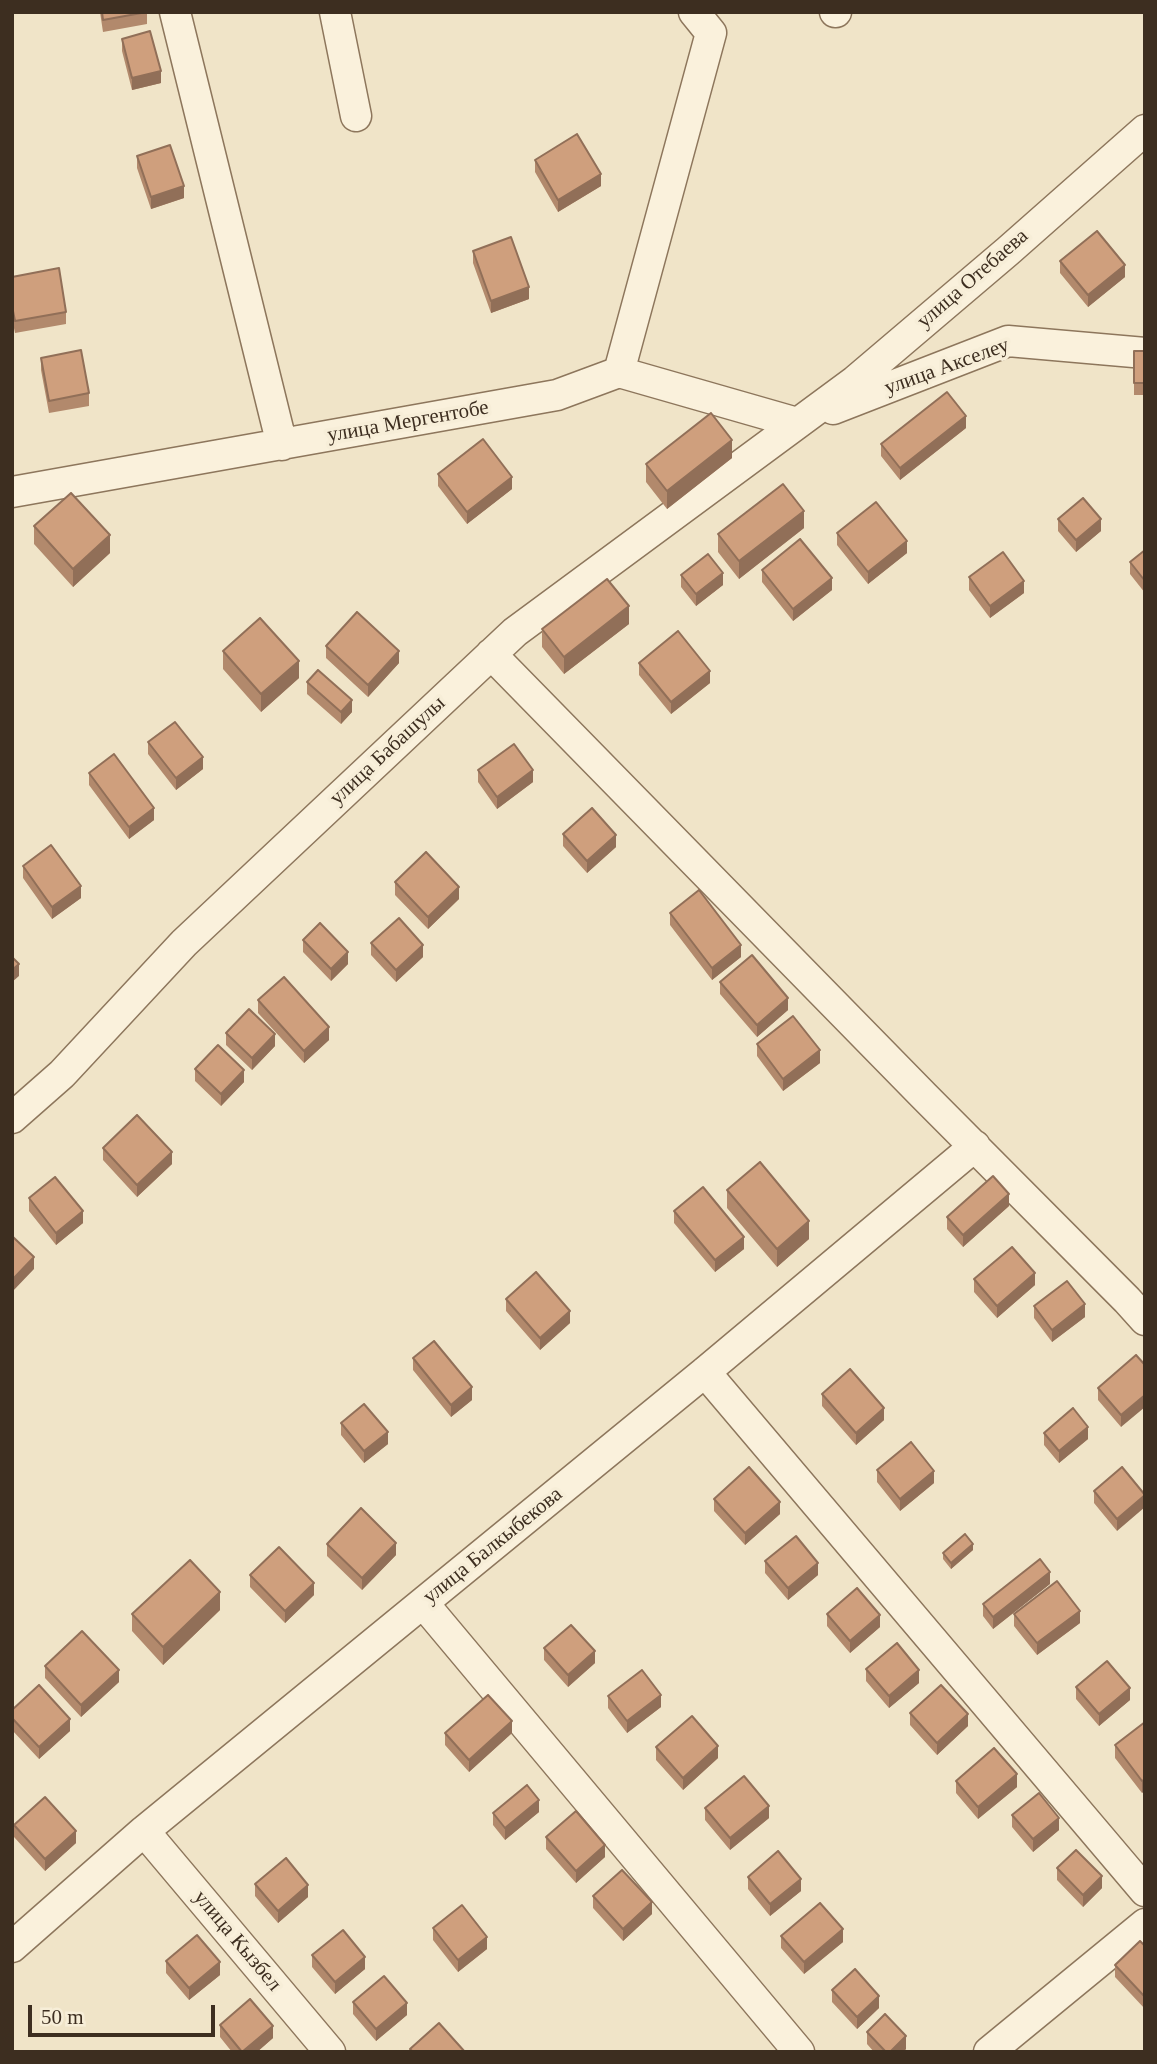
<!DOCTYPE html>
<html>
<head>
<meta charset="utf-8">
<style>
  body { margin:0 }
  #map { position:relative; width:1157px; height:2064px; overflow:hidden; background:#f0e4c8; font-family:"Times New Roman",serif }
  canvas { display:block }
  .frame { position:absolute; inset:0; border:14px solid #3d2e20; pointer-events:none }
  .scale { position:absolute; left:28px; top:2005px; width:187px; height:32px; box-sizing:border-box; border:4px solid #3d2e20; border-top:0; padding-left:9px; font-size:21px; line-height:24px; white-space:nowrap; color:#3d2e20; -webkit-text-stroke:5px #f7eed8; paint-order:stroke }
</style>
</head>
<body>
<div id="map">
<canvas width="1157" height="2064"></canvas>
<div class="frame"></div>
<div class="scale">50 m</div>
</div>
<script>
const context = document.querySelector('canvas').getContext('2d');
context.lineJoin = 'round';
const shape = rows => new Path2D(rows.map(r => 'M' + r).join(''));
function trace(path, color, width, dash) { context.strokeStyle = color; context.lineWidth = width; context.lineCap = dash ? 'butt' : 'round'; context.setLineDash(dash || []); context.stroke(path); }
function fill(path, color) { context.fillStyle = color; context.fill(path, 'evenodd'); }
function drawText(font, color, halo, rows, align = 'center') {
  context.font = font + ' "Times New Roman",serif'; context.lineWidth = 7; context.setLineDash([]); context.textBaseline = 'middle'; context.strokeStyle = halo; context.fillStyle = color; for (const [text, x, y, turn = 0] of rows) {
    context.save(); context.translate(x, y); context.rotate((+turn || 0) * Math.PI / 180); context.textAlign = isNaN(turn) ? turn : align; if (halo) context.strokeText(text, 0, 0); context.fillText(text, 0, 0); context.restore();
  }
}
const minor = shape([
  [175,12,282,445],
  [335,12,356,116],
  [835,12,836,12],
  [619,372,711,33,694,12],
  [833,409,1008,341,1145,353],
  [12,492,557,395,619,372,797,423],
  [491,654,924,1096,1127,1300,1145,1320],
  [12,1118,62,1074,184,943,515,632,855,381,1008,251,1145,130],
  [705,1372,1145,1891],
  [423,1603,799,2052],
  [144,1831,330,2052],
  [12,1947,144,1831,705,1372,975,1146],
  [989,2052,1145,1924]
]);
const wall = shape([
  [100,12,147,12,147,24,103,32],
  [122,39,161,83,132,90,122,51],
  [137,156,184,198,151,209,137,168],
  [535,160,601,186,558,212,535,172],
  [473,251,529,299,491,313,473,263],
  [1060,261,1125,277,1088,307,1060,273],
  [12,277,66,312,66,324,15,333,12,318],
  [1134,351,1145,351,1145,395,1134,395],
  [41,358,89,393,89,406,49,413,41,370],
  [966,428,900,480,881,456,881,444],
  [732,458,667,509,646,482,646,464],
  [438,474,512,489,467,524,438,486],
  [1058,519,1101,531,1076,552,1058,531],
  [34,526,110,553,73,587,34,544],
  [804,528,739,579,718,552,718,534],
  [837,533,907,553,868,584,837,545],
  [1145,550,1145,593,1130,574,1130,562],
  [762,570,832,590,793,621,762,582],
  [681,575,723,585,696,606,681,587],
  [969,577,1024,593,990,618,969,590],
  [629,624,564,674,542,647,542,629],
  [326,646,399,663,368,697,326,658],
  [223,651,299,678,261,712,223,669],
  [639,663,710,683,671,714,639,675],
  [307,682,352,712,341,724,307,694],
  [148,742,203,769,176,790,148,754],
  [478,770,533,782,497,809,478,782],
  [89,773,154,820,129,839,89,785],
  [563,834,616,847,587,873,563,846],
  [23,866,81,898,52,919,23,878],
  [395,882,459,899,428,929,395,895],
  [670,913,741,957,712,980,670,925],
  [303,940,348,964,331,981,303,952],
  [371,943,423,957,396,982,371,955],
  [720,982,788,1010,757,1037,720,994],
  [258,1000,329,1040,304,1063,258,1013],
  [226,1033,275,1046,252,1070,226,1045],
  [757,1044,820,1063,783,1091,757,1056],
  [195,1069,244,1082,221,1106,195,1081],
  [103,1148,172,1164,137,1197,103,1160],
  [727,1190,809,1239,777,1267,727,1208],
  [29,1198,83,1223,56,1245,29,1211],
  [1009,1206,963,1247,947,1229,947,1217],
  [674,1211,744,1249,715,1272,674,1223],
  [974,1279,1035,1285,997,1318,974,1292],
  [506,1299,570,1323,540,1350,506,1311],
  [1034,1306,1085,1317,1052,1342,1034,1318],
  [1136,1355,1121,1427,1098,1400,1098,1388],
  [413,1358,472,1400,451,1417,413,1370],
  [822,1394,884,1420,856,1445,822,1406],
  [341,1423,388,1444,364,1463,341,1435],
  [1044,1433,1088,1439,1059,1463,1044,1445],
  [1122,1467,1117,1531,1094,1503,1094,1491],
  [877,1470,934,1483,900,1511,877,1482],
  [714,1499,780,1514,745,1545,714,1511],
  [327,1544,396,1555,362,1590,327,1556],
  [973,1550,951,1569,943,1559,943,1553],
  [765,1561,818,1575,788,1600,765,1573],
  [250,1575,314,1595,285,1623,250,1587],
  [1050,1584,993,1629,983,1616,983,1604],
  [220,1610,163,1665,132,1631,132,1614],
  [827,1614,880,1627,850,1653,827,1626],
  [1014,1614,1080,1623,1037,1655,1014,1626],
  [544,1648,595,1663,568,1687,544,1660],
  [45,1666,119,1682,81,1717,45,1678],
  [866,1669,919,1683,889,1708,866,1681],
  [1076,1687,1130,1700,1099,1726,1076,1699],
  [608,1696,661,1707,627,1733,608,1708],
  [12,1710,70,1731,39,1759,12,1730],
  [910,1713,968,1726,937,1755,910,1725],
  [1145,1722,1142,1793,1115,1758,1115,1745],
  [445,1733,512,1733,469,1772,445,1745],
  [656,1747,718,1758,683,1790,656,1760],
  [956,1781,1017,1787,978,1819,956,1793],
  [705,1808,769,1818,730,1850,705,1820],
  [539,1812,505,1840,493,1825,493,1813],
  [1012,1815,1059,1830,1033,1852,1012,1827],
  [14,1825,76,1843,45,1871,14,1837],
  [546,1837,605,1857,576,1883,546,1849],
  [1057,1868,1102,1888,1083,1907,1057,1880],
  [748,1877,801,1891,770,1916,748,1889],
  [255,1884,308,1897,278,1923,255,1896],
  [593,1896,652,1914,623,1941,593,1908],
  [433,1928,487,1949,458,1972,433,1940],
  [781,1936,843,1942,804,1974,781,1948],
  [1145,1946,1145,2009,1115,1977,1115,1965],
  [312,1955,365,1969,335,1994,312,1967],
  [166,1961,220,1975,189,2000,166,1973],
  [832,1990,879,2008,857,2029,832,2002],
  [353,2002,407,2015,376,2041,353,2014],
  [220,2025,273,2038,257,2052,232,2052,220,2037],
  [867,2032,906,2049,903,2052,874,2052,867,2044]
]);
const shadedWall = shape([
  [161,71,161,83,132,90,132,78],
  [601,174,601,186,558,212,558,200],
  [184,186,184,198,151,209,151,197],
  [1125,265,1125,277,1088,307,1088,295],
  [529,287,529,299,491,313,491,301],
  [966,416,966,428,900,480,900,468],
  [732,440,732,458,667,509,667,491],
  [512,477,512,489,467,524,467,512],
  [804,511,804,528,739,579,739,561],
  [1101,519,1101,531,1076,552,1076,540],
  [110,535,110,553,73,587,73,569],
  [907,541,907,553,868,584,868,572],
  [723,573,723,585,696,606,696,594],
  [832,578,832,590,793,621,793,609],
  [1024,581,1024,593,990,618,990,606],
  [629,606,629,624,564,674,564,657],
  [399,651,399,663,368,697,368,685],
  [299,661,299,678,261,712,261,694],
  [710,671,710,683,671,714,671,702],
  [352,700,352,712,341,724,341,712],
  [203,757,203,769,176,790,176,778],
  [533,770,533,782,497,809,497,797],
  [154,808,154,820,129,839,129,827],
  [616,835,616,847,587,873,587,861],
  [81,886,81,898,52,919,52,907],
  [459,887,459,899,428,929,428,917],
  [423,945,423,957,396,982,396,970],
  [741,945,741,957,712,980,712,968],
  [348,952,348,964,331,981,331,969],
  [19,964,19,976,12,982,12,970],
  [788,998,788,1010,757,1037,757,1025],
  [329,1027,329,1040,304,1063,304,1051],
  [275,1034,275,1046,252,1070,252,1058],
  [820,1050,820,1063,783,1091,783,1079],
  [244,1070,244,1082,221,1106,221,1094],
  [172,1152,172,1164,137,1197,137,1185],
  [1009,1194,1009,1206,963,1247,963,1235],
  [83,1211,83,1223,56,1245,56,1233],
  [809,1221,809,1239,777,1267,777,1249],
  [744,1237,744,1249,715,1272,715,1260],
  [34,1257,34,1269,12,1292,12,1280],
  [1035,1273,1035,1285,997,1318,997,1306],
  [1085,1304,1085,1317,1052,1342,1052,1330],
  [570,1311,570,1323,540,1350,540,1338],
  [472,1387,472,1400,451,1417,451,1405],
  [1145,1395,1145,1407,1121,1427,1121,1415],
  [884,1408,884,1420,856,1445,856,1433],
  [1088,1427,1088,1439,1059,1463,1059,1451],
  [388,1432,388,1444,364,1463,364,1451],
  [934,1471,934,1483,900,1511,900,1499],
  [1145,1495,1145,1507,1117,1531,1117,1519],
  [780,1502,780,1514,745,1545,745,1533],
  [396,1543,396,1555,362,1590,362,1578],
  [973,1544,973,1550,951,1569,951,1563],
  [818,1563,818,1575,788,1600,788,1588],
  [1050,1572,1050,1584,993,1629,993,1617],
  [314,1583,314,1595,285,1623,285,1611],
  [220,1592,220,1610,163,1665,163,1647],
  [1080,1611,1080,1623,1037,1655,1037,1643],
  [880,1615,880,1627,850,1653,850,1641],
  [595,1651,595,1663,568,1687,568,1675],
  [119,1670,119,1682,81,1717,81,1705],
  [919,1670,919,1683,889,1708,889,1696],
  [1130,1688,1130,1700,1099,1726,1099,1714],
  [661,1695,661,1707,627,1733,627,1721],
  [968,1714,968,1726,937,1755,937,1743],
  [70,1719,70,1731,39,1759,39,1747],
  [512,1721,512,1733,469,1772,469,1760],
  [718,1746,718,1758,683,1790,683,1778],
  [1017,1774,1017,1787,978,1819,978,1807],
  [1145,1779,1145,1791,1142,1793,1142,1781],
  [539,1800,539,1812,505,1840,505,1828],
  [769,1806,769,1818,730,1850,730,1838],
  [1059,1818,1059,1830,1033,1852,1033,1839],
  [76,1831,76,1843,45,1871,45,1859],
  [605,1845,605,1857,576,1883,576,1871],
  [1102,1876,1102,1888,1083,1907,1083,1895],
  [801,1879,801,1891,770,1916,770,1904],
  [308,1885,308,1897,278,1923,278,1911],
  [652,1902,652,1914,623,1941,623,1929],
  [843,1929,843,1942,804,1974,804,1962],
  [487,1937,487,1949,458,1972,458,1960],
  [365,1957,365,1969,335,1994,335,1982],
  [220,1962,220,1975,189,2000,189,1988],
  [879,1996,879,2008,857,2029,857,2017],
  [407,2003,407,2015,376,2041,376,2029],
  [273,2026,273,2038,257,2052,243,2052],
  [906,2036,906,2049,903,2052,890,2052]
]);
const building = shape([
  [102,12,147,12,103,20,102,12],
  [150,31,161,71,132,78,122,39,150,31],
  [577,134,601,174,558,200,535,160,577,134],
  [170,145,184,186,151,197,137,156,170,145],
  [1097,231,1125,265,1088,295,1060,261,1097,231],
  [511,237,529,287,491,301,473,251,511,237],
  [59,268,66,312,15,321,12,306,12,277,59,268],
  [81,350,89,393,49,401,41,358,81,350],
  [1134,351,1145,351,1145,383,1134,383,1134,351],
  [947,392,966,416,900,468,881,444,947,392],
  [711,413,732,440,667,491,646,464,711,413],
  [483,439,512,477,467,512,438,474,483,439],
  [783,484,804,511,739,561,718,534,783,484],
  [71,493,110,535,73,569,34,526,71,493],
  [1083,498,1101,519,1076,540,1058,519,1083,498],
  [876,502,907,541,868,572,837,533,876,502],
  [800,539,832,578,793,609,762,570,800,539],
  [1145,550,1145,581,1130,562,1145,550],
  [1003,552,1024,581,990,606,969,577,1003,552],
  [708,554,723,573,696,594,681,575,708,554],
  [607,579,629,606,564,657,542,629,607,579],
  [357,612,399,651,368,685,326,646,357,612],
  [260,618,299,661,261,694,223,651,260,618],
  [678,631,710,671,671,702,639,663,678,631],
  [318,670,352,700,341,712,307,682,318,670],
  [175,722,203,757,176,778,148,742,175,722],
  [514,744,533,770,497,797,478,770,514,744],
  [114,754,154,808,129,827,89,773,114,754],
  [592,808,616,835,587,861,563,834,592,808],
  [51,845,81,886,52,907,23,866,51,845],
  [426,852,459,887,428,917,395,882,426,852],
  [699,890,741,945,712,968,670,913,699,890],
  [399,918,423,945,396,970,371,943,399,918],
  [320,923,348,952,331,969,303,940,320,923],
  [752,955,788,998,757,1025,720,982,752,955],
  [12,957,19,964,12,970,12,957],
  [284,977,329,1027,304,1051,258,1000,284,977],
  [249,1009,275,1034,252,1058,226,1033,249,1009],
  [793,1016,820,1050,783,1079,757,1044,793,1016],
  [218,1045,244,1070,221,1094,195,1069,218,1045],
  [137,1115,172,1152,137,1185,103,1148,137,1115],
  [760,1162,809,1221,777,1249,727,1190,760,1162],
  [993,1176,1009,1194,963,1235,947,1217,993,1176],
  [55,1177,83,1211,56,1233,29,1198,55,1177],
  [703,1187,744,1237,715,1260,674,1211,703,1187],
  [12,1236,34,1257,12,1280,12,1236],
  [1012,1247,1035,1273,997,1306,974,1279,1012,1247],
  [536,1272,570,1311,540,1338,506,1299,536,1272],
  [1067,1281,1085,1304,1052,1330,1034,1306,1067,1281],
  [434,1341,472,1387,451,1405,413,1358,434,1341],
  [1136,1355,1145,1365,1145,1395,1121,1415,1098,1388,1136,1355],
  [850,1369,884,1408,856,1433,822,1394,850,1369],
  [364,1404,388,1432,364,1451,341,1423,364,1404],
  [1073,1408,1088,1427,1059,1451,1044,1433,1073,1408],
  [911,1442,934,1471,900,1499,877,1470,911,1442],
  [749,1467,780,1502,745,1533,714,1499,749,1467],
  [1122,1467,1145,1495,1117,1519,1094,1491,1122,1467],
  [361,1508,396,1543,362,1578,327,1544,361,1508],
  [965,1534,973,1544,951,1563,943,1553,965,1534],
  [796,1536,818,1563,788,1588,765,1561,796,1536],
  [279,1547,314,1583,285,1611,250,1575,279,1547],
  [1040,1559,1050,1572,993,1617,983,1604,1040,1559],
  [190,1560,220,1592,163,1647,132,1614,190,1560],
  [1057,1581,1080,1611,1037,1643,1014,1614,1057,1581],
  [857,1588,880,1615,850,1641,827,1614,857,1588],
  [571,1625,595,1651,568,1675,544,1648,571,1625],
  [82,1631,119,1670,81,1705,45,1666,82,1631],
  [897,1643,919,1670,889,1696,866,1669,897,1643],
  [1107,1661,1130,1688,1099,1714,1076,1687,1107,1661],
  [642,1670,661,1695,627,1721,608,1696,642,1670],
  [39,1685,70,1719,39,1747,12,1718,12,1710,39,1685],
  [941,1685,968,1714,937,1743,910,1713,941,1685],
  [488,1695,512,1721,469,1760,445,1733,488,1695],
  [692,1716,718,1746,683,1778,656,1747,692,1716],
  [1145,1722,1145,1779,1142,1781,1115,1745,1145,1722],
  [994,1748,1017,1774,978,1807,956,1781,994,1748],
  [744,1776,769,1806,730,1838,705,1808,744,1776],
  [527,1785,539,1800,505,1828,493,1813,527,1785],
  [1039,1793,1059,1818,1033,1839,1012,1815,1039,1793],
  [45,1797,76,1831,45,1859,14,1825,45,1797],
  [576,1811,605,1845,576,1871,546,1837,576,1811],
  [1076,1850,1102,1876,1083,1895,1057,1868,1076,1850],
  [778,1851,801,1879,770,1904,748,1877,778,1851],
  [286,1858,308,1885,278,1911,255,1884,286,1858],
  [622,1870,652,1902,623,1929,593,1896,622,1870],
  [820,1903,843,1929,804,1962,781,1936,820,1903],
  [462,1905,487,1937,458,1960,433,1928,462,1905],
  [343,1930,365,1957,335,1982,312,1955,343,1930],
  [197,1935,220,1962,189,1988,166,1961,197,1935],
  [1140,1941,1145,1946,1145,1997,1115,1965,1140,1941],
  [855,1969,879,1996,857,2017,832,1990,855,1969],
  [384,1976,407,2003,376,2029,353,2002,384,1976],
  [250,1999,273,2026,242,2052,220,2025,250,1999],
  [885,2014,906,2036,890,2052,886,2052,867,2032,885,2014],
  [439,2023,465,2052,413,2052,410,2049,439,2023]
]);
const streetNames = [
  ["улица Отебаева",973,279,-41],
  ["улица Акселеу",947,367,-20],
  ["улица Мергентобе",408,422,-10],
  ["улица Бабашулы",388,751,-43],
  ["улица Балкыбекова",493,1546,-39],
  ["улица Кызбел",237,1941,50]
];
trace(minor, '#8d765c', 33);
trace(minor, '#faf1dc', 30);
fill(wall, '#b2896c');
fill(shadedWall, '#916f58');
fill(building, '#cf9f7d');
trace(building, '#916f58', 2);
drawText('21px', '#3d2e20', '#f7eed8', streetNames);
</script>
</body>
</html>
